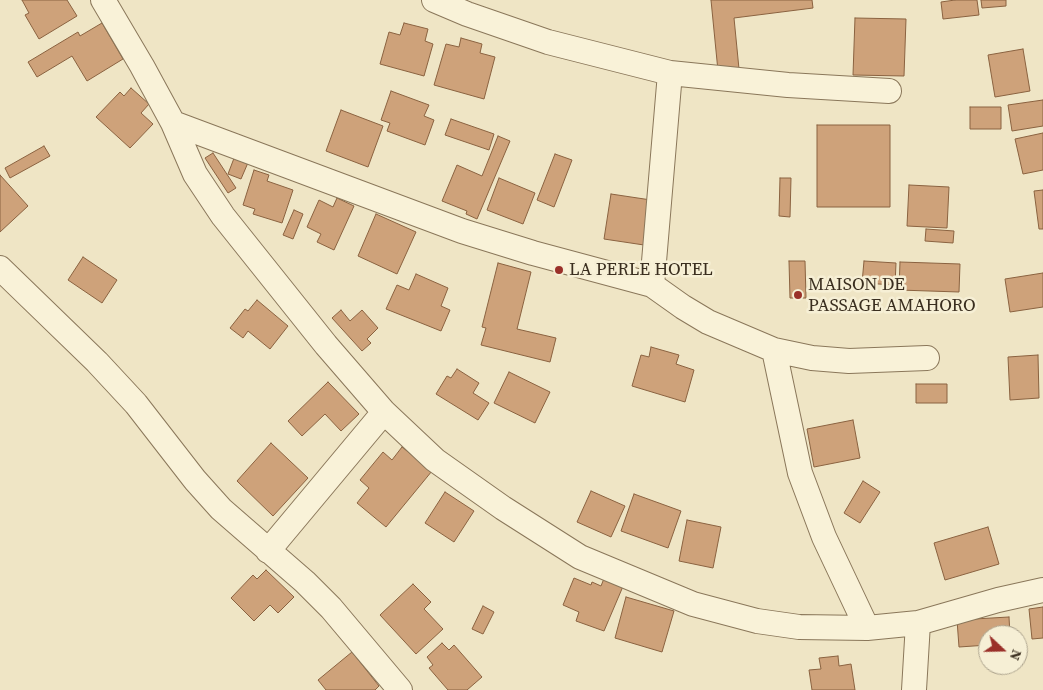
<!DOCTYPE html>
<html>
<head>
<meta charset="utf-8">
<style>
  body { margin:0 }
  #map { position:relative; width:1043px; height:690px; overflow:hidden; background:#efe5c5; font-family:"Source Serif 4",serif }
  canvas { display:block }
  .north { position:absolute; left:978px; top:625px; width:50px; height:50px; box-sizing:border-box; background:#f6efd5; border:1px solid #aba28c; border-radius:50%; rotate:111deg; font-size:14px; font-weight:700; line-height:20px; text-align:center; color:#3a2e1f }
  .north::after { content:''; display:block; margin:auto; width:18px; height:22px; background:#9a3029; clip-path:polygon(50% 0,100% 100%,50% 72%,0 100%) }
</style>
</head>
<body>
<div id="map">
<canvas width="1043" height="690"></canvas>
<div class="north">N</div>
</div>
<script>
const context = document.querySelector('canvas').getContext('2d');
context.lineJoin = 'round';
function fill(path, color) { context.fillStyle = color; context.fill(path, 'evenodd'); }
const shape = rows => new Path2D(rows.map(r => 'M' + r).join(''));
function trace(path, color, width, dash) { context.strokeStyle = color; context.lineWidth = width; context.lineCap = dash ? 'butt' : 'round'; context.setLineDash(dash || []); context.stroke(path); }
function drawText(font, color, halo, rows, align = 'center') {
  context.font = font + ' "Source Serif 4",serif'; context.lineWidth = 5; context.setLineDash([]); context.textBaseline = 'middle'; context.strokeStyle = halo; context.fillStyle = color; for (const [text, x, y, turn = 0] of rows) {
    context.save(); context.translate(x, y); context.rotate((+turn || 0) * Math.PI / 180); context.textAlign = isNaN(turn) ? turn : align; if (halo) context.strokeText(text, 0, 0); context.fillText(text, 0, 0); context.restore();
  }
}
const building = shape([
  [22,0,67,0,77,16,39,39,25,15,29,13,22,0],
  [711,0,812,0,813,8,734,18,739,69,718,71,711,0],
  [955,0,977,0,979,15,943,19,941,2,955,0],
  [981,0,1006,0,1006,6,982,8,981,0],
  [855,18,906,19,904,76,853,75,855,18],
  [102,23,123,59,87,81,72,56,37,77,28,62,78,32,80,36,102,23],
  [404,23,428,29,425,41,433,44,424,76,380,64,389,32,400,35,404,23],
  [461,38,482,44,480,53,495,57,484,99,434,85,446,44,459,47,461,38],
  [1023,49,1030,91,995,97,988,55,1023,49],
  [131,88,149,104,141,113,153,124,130,148,96,117,120,92,124,96,131,88],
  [391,91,429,105,424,116,434,120,425,145,387,131,390,123,381,120,391,91],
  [1043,100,1043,126,1012,131,1008,105,1043,100],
  [970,107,1001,107,1001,129,970,129,970,107],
  [341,110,383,126,368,167,326,151,341,110],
  [451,119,494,134,489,150,445,135,451,119],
  [817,125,890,125,890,207,817,207,817,125],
  [1043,133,1043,170,1023,174,1015,139,1043,133],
  [498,136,510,141,477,219,466,214,467,211,442,201,457,165,482,176,498,136],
  [44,146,50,156,10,178,5,168,44,146],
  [213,153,236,188,228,193,205,158,213,153],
  [236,153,250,158,241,179,228,174,236,153],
  [555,154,572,160,554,207,537,200,555,154],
  [254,170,269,175,267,181,293,190,282,223,253,214,255,209,243,205,254,170],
  [0,175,28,206,0,232,0,175],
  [499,178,535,193,523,224,487,210,499,178],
  [780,178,791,178,790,217,779,216,780,178],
  [909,185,949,187,947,228,907,226,909,185],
  [1043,190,1043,229,1039,229,1034,191,1043,190],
  [611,194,651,200,644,245,604,239,611,194],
  [337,198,354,206,334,250,317,242,321,234,307,227,319,200,333,207,337,198],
  [294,210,303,214,293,239,283,235,294,210],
  [376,214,416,232,397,274,358,256,376,214],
  [926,229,954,231,953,243,925,241,926,229],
  [83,257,117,280,102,303,68,280,83,257],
  [789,261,805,261,806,298,790,298,789,261],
  [864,261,896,263,895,285,862,283,864,261],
  [900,262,960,264,959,292,899,290,900,262],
  [498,263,531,272,517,329,556,338,550,362,481,345,486,328,482,327,498,263],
  [1043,273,1043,307,1010,312,1005,279,1043,273],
  [416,274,448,288,441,306,450,310,441,331,386,309,397,285,409,290,416,274],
  [257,300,288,326,270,349,248,331,243,338,230,328,245,309,248,311,257,300],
  [341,310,350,321,362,310,378,328,367,339,371,343,362,351,332,318,341,310],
  [651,347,679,355,676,364,694,370,685,402,632,386,641,355,649,357,651,347],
  [1038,355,1039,398,1010,400,1008,357,1038,355],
  [457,369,479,383,473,393,489,403,478,420,436,394,447,376,451,378,457,369],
  [509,372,550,392,535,423,494,403,509,372],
  [328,382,359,414,341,431,325,414,302,436,288,421,328,382],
  [916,384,947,384,947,403,916,403,916,384],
  [853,420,860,458,814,467,807,429,853,420],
  [271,443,308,478,273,516,237,481,271,443],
  [402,447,432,471,386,527,357,503,369,488,360,480,383,452,392,460,402,447],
  [863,481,880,492,860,523,844,513,863,481],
  [591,491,625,506,611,537,577,522,591,491],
  [445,492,474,511,454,542,425,523,445,492],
  [634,494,681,511,668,548,621,531,634,494],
  [687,520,721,527,713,568,679,561,687,520],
  [988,527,999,564,945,580,934,543,988,527],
  [266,570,294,597,278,613,270,605,254,621,231,598,253,575,257,579,266,570],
  [605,576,624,584,604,631,576,621,579,612,563,605,574,578,591,585,592,582,601,586,605,576],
  [413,584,431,602,424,609,443,629,416,654,380,615,413,584],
  [626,597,674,611,662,652,615,638,626,597],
  [483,606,494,612,483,634,472,629,483,606],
  [1043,607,1043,638,1032,639,1029,609,1043,607],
  [1009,617,1010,635,988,635,988,645,959,647,957,620,1009,617],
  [442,643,449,650,454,645,482,677,467,690,448,690,429,668,433,665,427,657,442,643],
  [352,652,379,686,375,690,326,690,318,680,352,652],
  [838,656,839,666,851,664,855,690,812,690,809,670,821,669,819,658,838,656]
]);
const minor = shape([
  [103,0,142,66,173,123,195,174,223,216,326,345,384,412,435,460,503,508,580,557,693,604,757,621,799,627,867,628,918,623,998,600,1043,590],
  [434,0,467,14,548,42,670,73,788,85,889,91],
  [173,123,462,231,533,253,652,285,683,307,708,322,774,350,812,358,849,361,927,358],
  [0,268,97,362,136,404,195,480,221,509,305,582,331,608,400,690],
  [652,285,670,73],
  [774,350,800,473,824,537,867,628],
  [268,551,384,412],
  [914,690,918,623]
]);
const markers = [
  [559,270,5,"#9a3029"],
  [798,295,5,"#9a3029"]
];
const poiNames = [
  ["LA PERLE HOTEL",569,270],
  ["MAISON DE",808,285],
  ["PASSAGE AMAHORO",808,306]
];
fill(building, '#cea27a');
trace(building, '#8a6240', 1);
trace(minor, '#8a775a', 26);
trace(minor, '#f9f2d8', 24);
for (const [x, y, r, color] of markers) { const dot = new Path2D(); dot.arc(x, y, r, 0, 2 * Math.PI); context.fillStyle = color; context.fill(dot); trace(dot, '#f6efd5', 2); }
drawText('18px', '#3a2e1f', '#f6efd5', poiNames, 'left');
</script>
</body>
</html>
